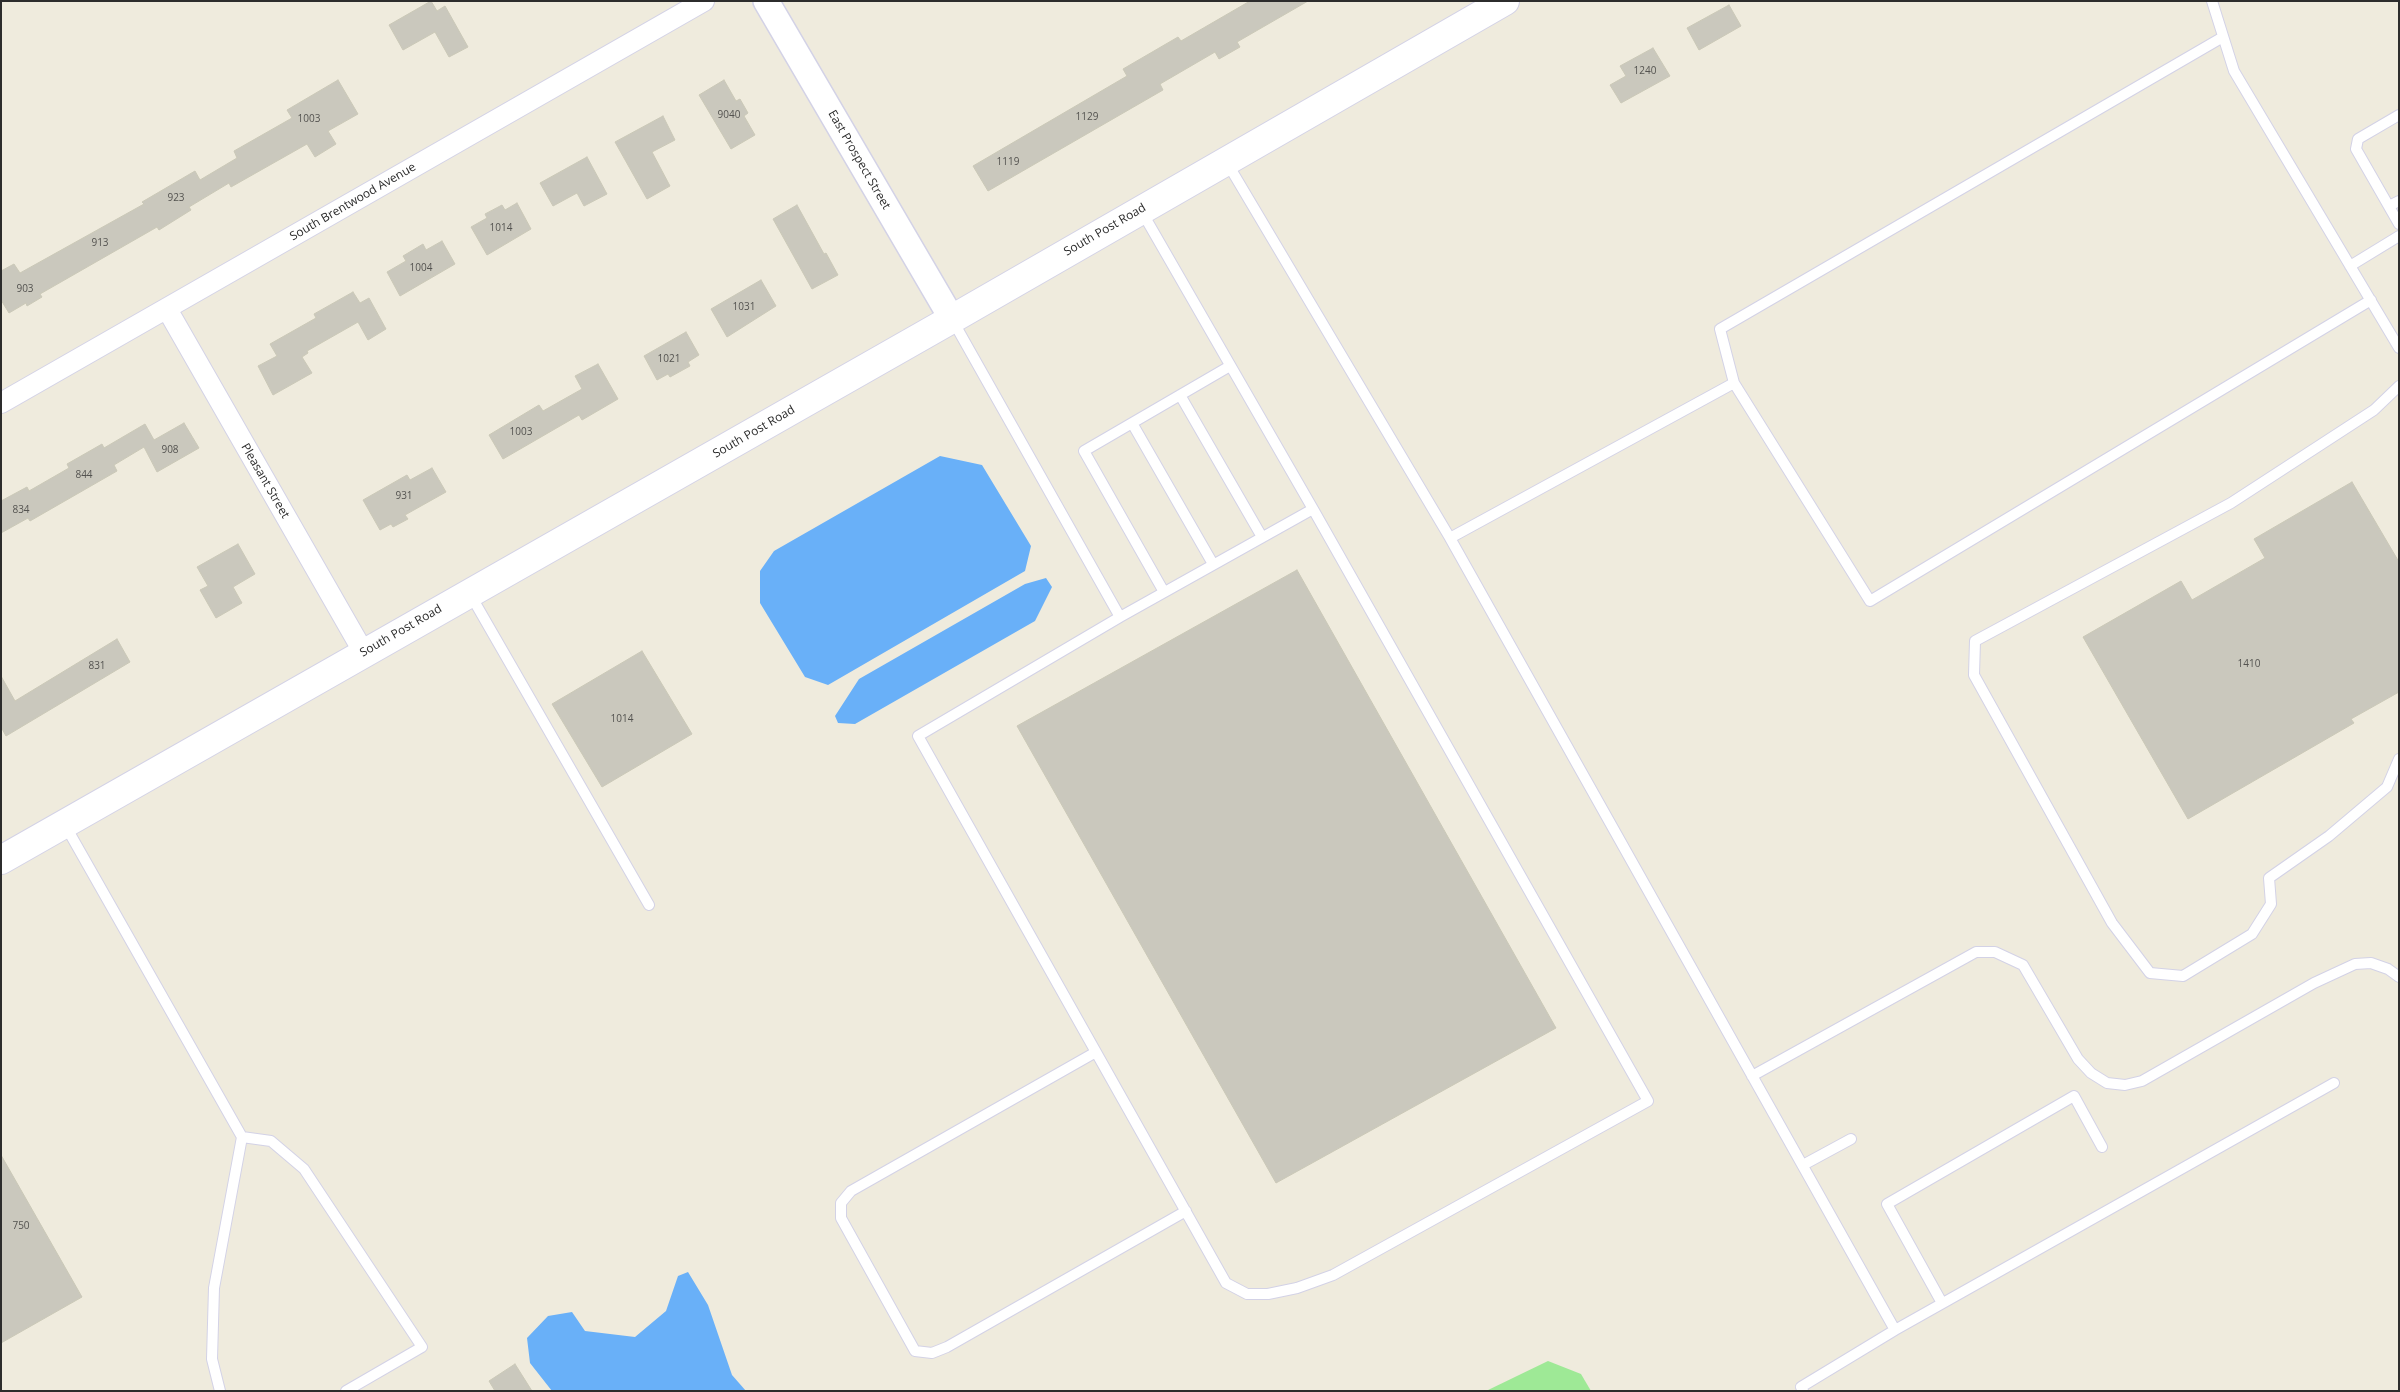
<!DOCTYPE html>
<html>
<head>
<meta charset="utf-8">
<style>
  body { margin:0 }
  #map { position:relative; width:2400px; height:1392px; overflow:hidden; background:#efebdd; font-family:"Open Sans",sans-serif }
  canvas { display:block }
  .frame { position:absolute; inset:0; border:2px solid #2c2c2c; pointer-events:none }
</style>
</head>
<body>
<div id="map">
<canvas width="2400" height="1392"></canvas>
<div class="frame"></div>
</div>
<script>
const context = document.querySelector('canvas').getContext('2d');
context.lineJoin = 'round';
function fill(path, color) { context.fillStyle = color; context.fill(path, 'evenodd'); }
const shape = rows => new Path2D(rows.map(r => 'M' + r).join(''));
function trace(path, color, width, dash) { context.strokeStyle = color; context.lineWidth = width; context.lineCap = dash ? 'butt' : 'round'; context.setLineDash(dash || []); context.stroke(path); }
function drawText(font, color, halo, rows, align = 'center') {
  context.font = font + ' "Open Sans",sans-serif'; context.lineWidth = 5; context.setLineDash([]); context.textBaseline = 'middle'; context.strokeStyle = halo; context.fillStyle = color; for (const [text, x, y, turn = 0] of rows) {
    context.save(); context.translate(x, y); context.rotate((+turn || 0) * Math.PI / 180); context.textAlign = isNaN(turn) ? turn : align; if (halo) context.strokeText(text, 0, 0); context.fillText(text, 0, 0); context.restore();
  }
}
const green = shape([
  [1548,1361,1581,1374,1591,1391,1486,1391]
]);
const water = shape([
  [940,456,982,465,1031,546,1025,571,828,685,805,677,760,603,760,571,774,551],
  [1046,578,1052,587,1035,621,855,724,838,723,835,716,859,679,1025,584],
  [688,1272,708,1305,732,1375,746,1391,552,1391,530,1363,527,1338,548,1316,572,1312,585,1331,635,1337,666,1311,678,1276]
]);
const building = shape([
  [431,1,437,11,445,6,468,47,449,57,435,32,403,50,389,25,431,1],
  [1250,1,1308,1,1237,42,1240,47,1219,59,1215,52,1160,84,1163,90,988,191,973,166,1127,76,1123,69,1178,37,1181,41,1250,1],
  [1729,5,1741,26,1699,50,1687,28,1729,5],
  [1653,48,1670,76,1621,103,1610,85,1626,76,1620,66,1653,48],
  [338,80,358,114,328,131,336,144,315,157,307,144,231,187,229,183,189,207,191,210,159,230,157,227,40,294,42,297,27,306,26,303,9,313,1,300,1,271,14,264,20,273,144,204,142,202,195,171,200,180,237,158,234,151,292,118,287,110,338,80],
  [724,80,736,101,740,99,748,113,744,116,755,135,731,149,699,95,724,80],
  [663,116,675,140,652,152,670,186,647,199,615,142,663,116],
  [587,157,607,194,584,206,577,193,553,206,540,183,587,157],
  [517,203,531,229,487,255,471,227,487,218,485,214,502,205,505,210,517,203],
  [797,205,824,254,826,253,838,275,812,289,773,219,797,205],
  [442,241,455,264,400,296,387,272,406,261,403,256,423,244,426,250,442,241],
  [761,280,776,306,727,337,711,309,761,280],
  [353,292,360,303,369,298,386,329,368,340,358,322,307,351,308,353,302,357,312,373,273,395,258,366,277,356,270,344,316,318,314,314,353,292],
  [686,332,699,355,688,362,690,366,670,377,668,374,657,380,644,356,686,332],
  [598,364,618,399,582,420,579,415,503,459,489,435,539,405,543,411,582,389,575,376,598,364],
  [184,423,199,448,157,472,144,447,114,465,117,471,30,521,28,518,1,533,1,501,27,487,29,491,69,468,67,464,102,444,104,448,145,424,154,440,184,423],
  [432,468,446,492,405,515,408,519,393,527,391,524,380,530,363,500,407,475,410,480,432,468],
  [2352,482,2399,562,2399,692,2351,719,2354,723,2188,819,2083,637,2181,581,2192,600,2265,558,2254,539,2352,482],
  [238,544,255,574,233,587,242,603,216,618,200,590,208,586,197,567,238,544],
  [1297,570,1556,1028,1276,1183,1017,726,1297,570],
  [117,639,130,662,6,736,1,727,1,676,15,701,117,639],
  [642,651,692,734,602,787,552,704,642,651],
  [1,1155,82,1297,1,1343,1,1155],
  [515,1364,532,1391,495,1391,489,1381,515,1364]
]);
const service = shape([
  [2212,1,2234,71,2399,348],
  [2399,115,2358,139,2356,149,2399,224],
  [1226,161,1450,538,1895,1330,1801,1387,1803,1391],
  [2389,206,2399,201],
  [2350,266,2399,236],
  [953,321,1120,617,1313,509,1142,212],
  [1734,383,1720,329,2223,37],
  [2399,386,2374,410,2231,503,1975,641,1974,675,2112,923,2150,973,2183,976,2252,934,2271,904,2269,878,2329,836,2387,787,2399,759],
  [1180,395,1262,537],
  [1132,423,1213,564],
  [1450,538,1734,383,1870,601,2371,300],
  [1164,592,1084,451,1230,366],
  [470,594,649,905],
  [1120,617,918,736,1226,1283,1247,1294,1268,1294,1297,1288,1333,1275,1648,1101,1313,509],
  [65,825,242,1137,214,1288,212,1359,220,1391],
  [1096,1052,851,1191,841,1203,841,1218,915,1351,932,1353,947,1347,1186,1211],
  [1752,1076,1976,952,1995,952,2023,965,2078,1059,2091,1073,2107,1083,2125,1085,2142,1081,2314,983,2355,964,2371,963,2388,969,2399,977],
  [242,1137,271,1141,304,1169,422,1347,346,1391],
  [1803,1165,1851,1139],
  [1942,1303,1887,1204,2074,1096,2102,1147],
  [1895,1330,2334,1083]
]);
const minor = shape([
  [167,309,364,653],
  [1,403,704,1]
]);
const tertiary = shape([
  [766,1,952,319]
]);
const secondary = shape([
  [1,860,952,319,1505,1]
]);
const numberNames = [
  ["1240",1645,71],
  ["9040",729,115],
  ["1129",1087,117],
  ["1003",309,119],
  ["1119",1008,162],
  ["923",176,198],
  ["1014",501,228],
  ["913",100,243],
  ["1004",421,268],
  ["903",25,289],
  ["1031",744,307],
  ["1021",669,359],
  ["1003",521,432],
  ["908",170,450],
  ["844",84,475],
  ["931",404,496],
  ["834",21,510],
  ["1410",2249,664],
  ["831",97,666],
  ["1014",622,719],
  ["750",21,1226]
];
const streetNames = [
  ["East Prospect Street",859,160,60],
  ["South Brentwood Avenue",353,202,-30],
  ["South Post Road",1105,230,-30],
  ["South Post Road",754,432,-30],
  ["Pleasant Street",265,481,60],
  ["South Post Road",401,631,-30]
];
fill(green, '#9ee996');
fill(water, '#69b0f8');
fill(building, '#cac8bd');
trace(building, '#cac8b7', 1);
trace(service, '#d3d2e6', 12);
trace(minor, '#d3d2e6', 22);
trace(tertiary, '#d3d2e6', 28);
trace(secondary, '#d3d2e6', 30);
trace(service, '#fff', 10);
trace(minor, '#fff', 20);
trace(tertiary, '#fff', 25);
trace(secondary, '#fff', 28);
drawText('10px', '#545350', null, numberNames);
drawText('12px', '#2c2c2c', '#fff', streetNames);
</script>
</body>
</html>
